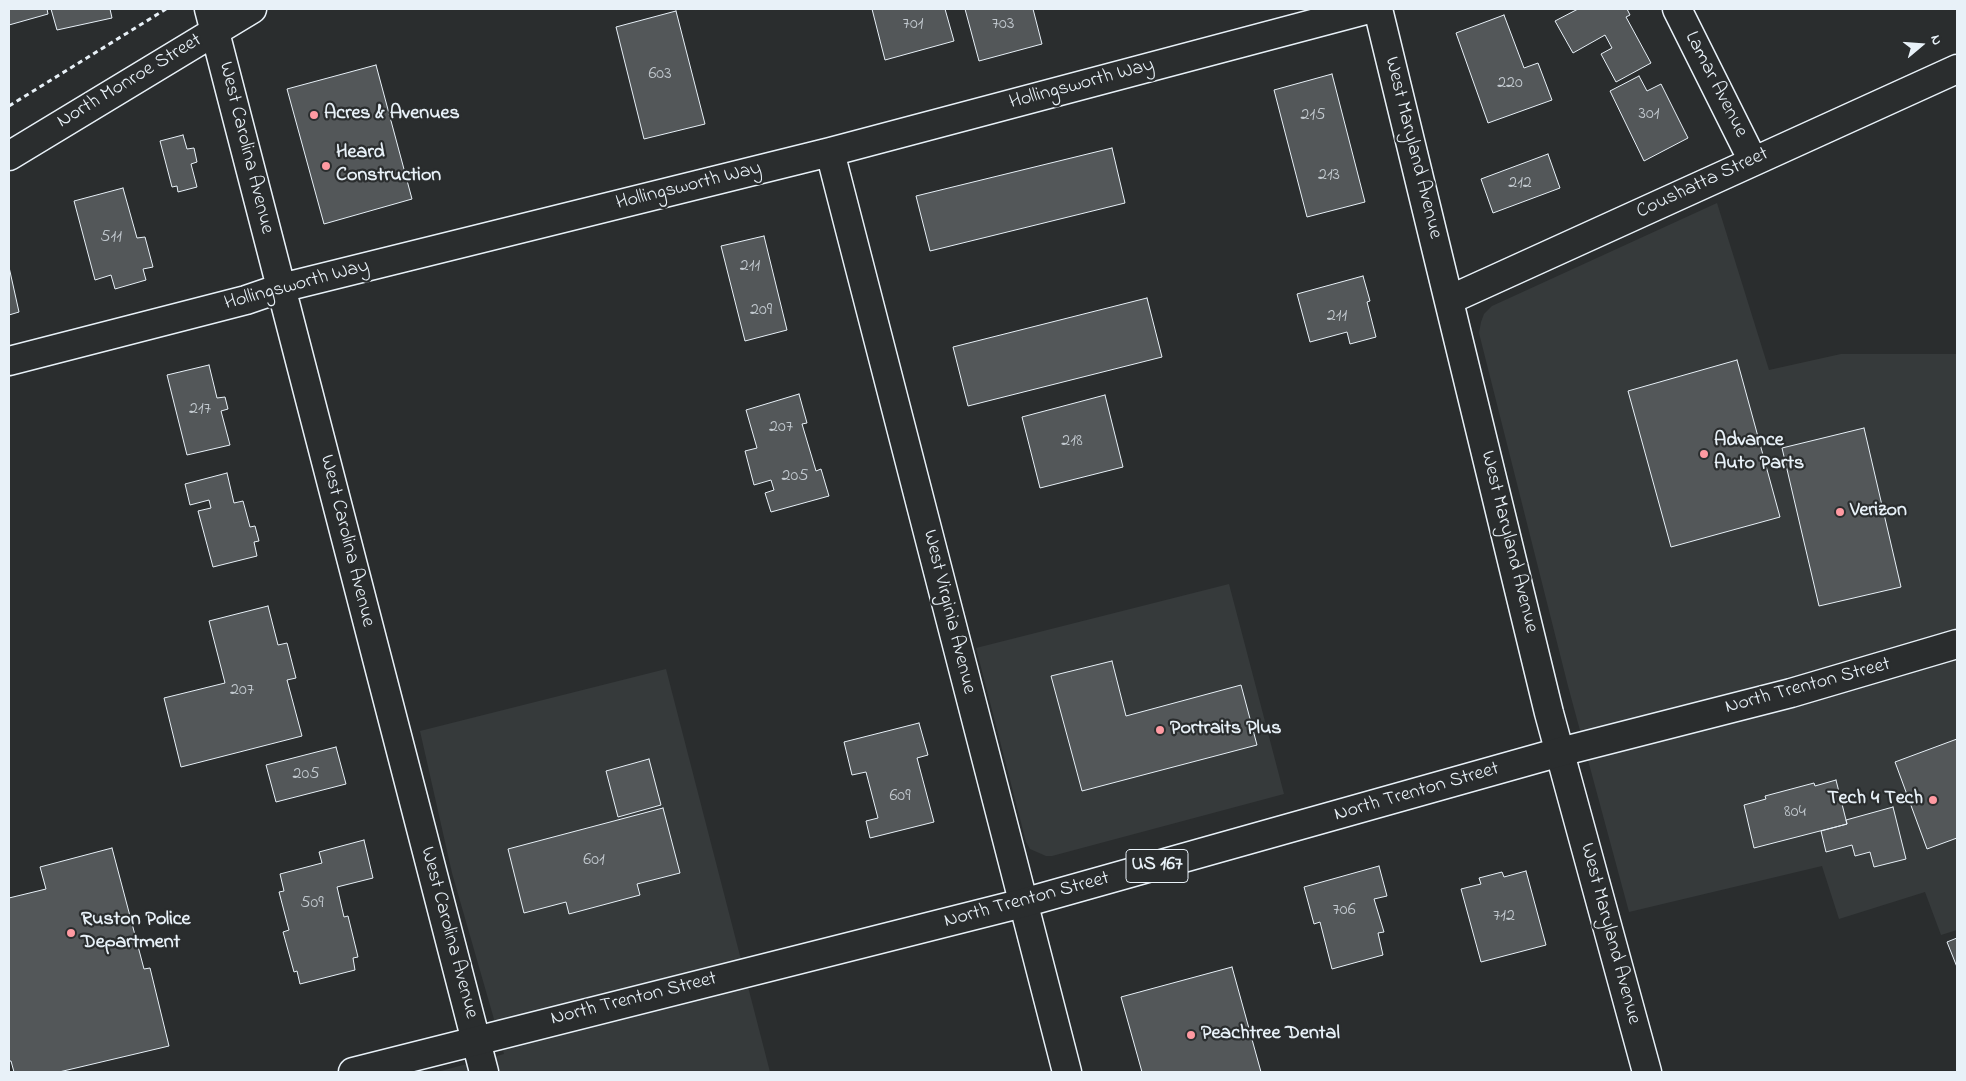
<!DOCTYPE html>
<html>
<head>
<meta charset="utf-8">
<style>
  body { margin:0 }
  #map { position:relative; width:1966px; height:1081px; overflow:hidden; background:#2a2d2e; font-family:"Indie Flower",sans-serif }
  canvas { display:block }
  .frame { position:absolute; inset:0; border:10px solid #e8f1f8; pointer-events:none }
  .north { position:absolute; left:1896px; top:20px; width:50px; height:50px; -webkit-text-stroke:4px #2a2d2e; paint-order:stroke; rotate:72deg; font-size:14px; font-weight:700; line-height:20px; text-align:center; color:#e8f1f8 }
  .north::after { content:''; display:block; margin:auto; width:18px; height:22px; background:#e8f1f8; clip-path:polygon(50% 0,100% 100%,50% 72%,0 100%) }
</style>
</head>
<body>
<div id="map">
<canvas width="1966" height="1081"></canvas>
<div class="frame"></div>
<div class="north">N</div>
</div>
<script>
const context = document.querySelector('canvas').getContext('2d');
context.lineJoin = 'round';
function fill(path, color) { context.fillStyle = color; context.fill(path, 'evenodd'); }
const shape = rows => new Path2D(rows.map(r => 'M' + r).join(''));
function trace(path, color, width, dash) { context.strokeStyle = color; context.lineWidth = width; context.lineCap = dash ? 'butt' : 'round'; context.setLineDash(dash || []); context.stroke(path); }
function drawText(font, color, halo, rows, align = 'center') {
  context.font = font + ' "Indie Flower",sans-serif'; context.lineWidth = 4.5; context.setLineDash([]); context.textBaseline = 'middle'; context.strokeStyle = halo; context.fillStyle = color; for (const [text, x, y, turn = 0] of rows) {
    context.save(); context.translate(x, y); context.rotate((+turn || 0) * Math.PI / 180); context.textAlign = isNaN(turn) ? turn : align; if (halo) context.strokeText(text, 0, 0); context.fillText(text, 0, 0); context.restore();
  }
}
const built = shape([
  [1717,203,1769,370,1841,354,1957,354,1957,930,1941,935,1925,892,1839,919,1822,866,1629,912,1568,686,1479,333,1481,322,1484,314,1492,306],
  [1229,584,1284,794,1052,856,1046,856,1030,849,1026,842,976,648],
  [666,669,770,1072,437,1072,504,1054,452,873,420,731]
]);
const building = shape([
  [9,9,47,9,48,14,9,25,9,9],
  [51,9,110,9,112,18,57,30,51,9],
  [872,9,945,9,954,41,885,60,872,9],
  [965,9,1033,9,1042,44,979,61,965,9],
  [1578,9,1627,9,1630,15,1626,17,1651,63,1616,82,1601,54,1612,48,1605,35,1573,53,1555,21,1578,9],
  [676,11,705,124,644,139,616,27,676,11],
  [1504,15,1524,68,1538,63,1552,100,1488,123,1456,33,1504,15],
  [376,65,412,199,324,224,287,89,376,65],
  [1332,74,1365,202,1307,217,1274,90,1332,74],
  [1639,76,1647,91,1661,84,1688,138,1644,161,1610,91,1639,76],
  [183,135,187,149,194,148,197,162,191,164,197,187,178,192,177,186,172,187,160,141,183,135],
  [1112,148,1125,203,930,251,916,196,1112,148],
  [1548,154,1560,188,1493,213,1481,179,1548,154],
  [123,188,137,238,145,237,153,267,143,269,146,280,115,289,111,275,95,280,74,201,123,188],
  [764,236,787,330,745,341,721,246,764,236],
  [9,267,19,312,9,315,9,267],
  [1363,276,1370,301,1367,302,1376,337,1350,344,1347,332,1310,342,1297,294,1363,276],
  [1147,298,1162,357,968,406,953,347,1147,298],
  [1737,360,1780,517,1671,547,1628,391,1737,360],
  [209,365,217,398,225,397,228,409,221,411,230,445,187,455,167,375,209,365],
  [799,394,807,423,802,424,816,471,821,469,829,496,771,512,765,493,774,490,771,480,754,485,745,451,757,448,746,410,799,394],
  [1105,395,1123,467,1040,488,1022,417,1105,395],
  [1864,428,1901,587,1819,606,1782,448,1864,428],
  [227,473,234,503,243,501,250,527,255,526,259,541,254,542,257,556,213,567,198,511,211,508,209,500,190,505,185,484,227,473],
  [268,606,278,645,287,643,296,678,287,680,302,736,181,767,164,698,225,683,209,621,268,606],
  [1112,661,1126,716,1241,685,1257,745,1082,791,1051,676,1112,661],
  [919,723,928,755,917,758,934,822,870,838,866,821,878,818,866,772,852,775,844,742,919,723],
  [1957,739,1957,838,1927,849,1895,762,1957,739],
  [336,747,346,784,276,802,266,765,336,747],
  [649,759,661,805,618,817,606,771,649,759],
  [1836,780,1847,824,1754,848,1744,805,1766,799,1765,796,1814,783,1815,786,1836,780],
  [1893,807,1906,859,1874,867,1870,852,1855,856,1852,845,1826,852,1821,831,1847,824,1846,820,1893,807],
  [663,808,680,873,637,884,640,895,569,914,566,902,524,913,508,849,663,808],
  [364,840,373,878,337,887,344,917,348,916,358,957,353,958,355,970,300,984,297,971,294,972,283,932,289,930,279,892,284,891,280,874,322,863,319,852,364,840],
  [112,848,144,969,150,968,169,1046,59,1072,14,1072,11,1061,9,1061,9,898,46,889,40,867,112,848],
  [1379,866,1387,896,1374,899,1384,932,1378,933,1383,955,1332,969,1320,922,1314,924,1304,887,1379,866],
  [1526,871,1546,945,1481,962,1461,889,1481,884,1479,878,1502,872,1504,877,1526,871],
  [1957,938,1957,967,1947,942,1957,938],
  [1232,967,1261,1072,1142,1072,1121,997,1232,967]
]);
const path = shape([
  [9,106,166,9]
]);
const minor = shape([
  [209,9,484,1072],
  [1378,9,1549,713,1647,1072],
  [1677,9,1753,161],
  [830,152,1067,1072],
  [9,156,252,9],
  [1449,300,1957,69],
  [9,361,246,300,281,288,830,152,1369,9]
]);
const highway = shape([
  [353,1072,1023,903,1560,752,1791,693,1957,644]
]);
const markers = [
  [314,115,5,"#ff9aa2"],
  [326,166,5,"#ff9aa2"],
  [1704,454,5,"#ff9aa2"],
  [1840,512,5,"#ff9aa2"],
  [1160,730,5,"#ff9aa2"],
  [1933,800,5,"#ff9aa2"],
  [71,933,5,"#ff9aa2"],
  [1191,1035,5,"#ff9aa2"]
];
const numberNames = [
  ["701",913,25],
  ["703",1003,25],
  ["603",660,75],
  ["220",1510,84],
  ["301",1649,115],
  ["215",1313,116],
  ["213",1329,176],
  ["212",1520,184],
  ["511",111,238],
  ["211",750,267],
  ["209",761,311],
  ["211",1337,317],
  ["217",200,410],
  ["207",781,428],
  ["218",1072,442],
  ["205",795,477],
  ["207",242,691],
  ["205",306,775],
  ["609",900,797],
  ["804",1795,813],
  ["601",594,861],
  ["509",312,904],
  ["706",1344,911],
  ["712",1504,917]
];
const shields = [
  [1157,866,62]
];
const shieldNames = [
  ["US 167",1157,866]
];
const streetNames = [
  ["North Monroe Street",130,82,-31],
  ["Hollingsworth Way",1082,85,-15],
  ["Lamar Avenue",1715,85,63],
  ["West Carolina Avenue",245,148,76],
  ["West Maryland Avenue",1412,148,76],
  ["Coushatta Street",1703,184,-25],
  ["Hollingsworth Way",689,187,-14],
  ["Hollingsworth Way",297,286,-15],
  ["West Carolina Avenue",346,541,76],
  ["West Maryland Avenue",1508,542,76],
  ["West Virginia Avenue",948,612,76],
  ["North Trenton Street",1808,687,-15],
  ["North Trenton Street",1417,793,-16],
  ["North Trenton Street",1027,901,-15],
  ["West Carolina Avenue",448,933,75],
  ["West Maryland Avenue",1609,934,75],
  ["North Trenton Street",634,1000,-14]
];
const poiNames = [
  ["Acres & Avenues",324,115],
  ["Heard",336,154],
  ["Construction",336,177],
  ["Advance",1714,442],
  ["Auto Parts",1714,465],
  ["Verizon",1850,512],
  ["Portraits Plus",1170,730],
  ["Tech 4 Tech",1923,800,"right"],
  ["Ruston Police",81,921],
  ["Department",81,944],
  ["Peachtree Dental",1201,1035]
];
fill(built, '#363a3b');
fill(building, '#535759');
trace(building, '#e8f1f8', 1);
trace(minor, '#e8f1f8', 31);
trace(highway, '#e8f1f8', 31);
trace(path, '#e8f1f8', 3, [5, 4]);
trace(minor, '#2a2d2e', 28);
trace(highway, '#2a2d2e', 28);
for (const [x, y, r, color] of markers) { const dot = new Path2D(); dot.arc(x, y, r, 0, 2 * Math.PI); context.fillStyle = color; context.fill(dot); trace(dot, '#2a2d2e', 2); }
drawText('18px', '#c3cad0', null, numberNames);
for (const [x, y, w] of shields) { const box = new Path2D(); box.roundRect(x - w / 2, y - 16.5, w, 33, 4); context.fillStyle = '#2a2d2e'; context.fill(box); trace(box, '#e8f1f8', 1); }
drawText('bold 19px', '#e8f1f8', null, shieldNames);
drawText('20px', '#e8f1f8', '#2a2d2e', streetNames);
drawText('bold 20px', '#e8f1f8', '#2a2d2e', poiNames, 'left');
</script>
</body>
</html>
